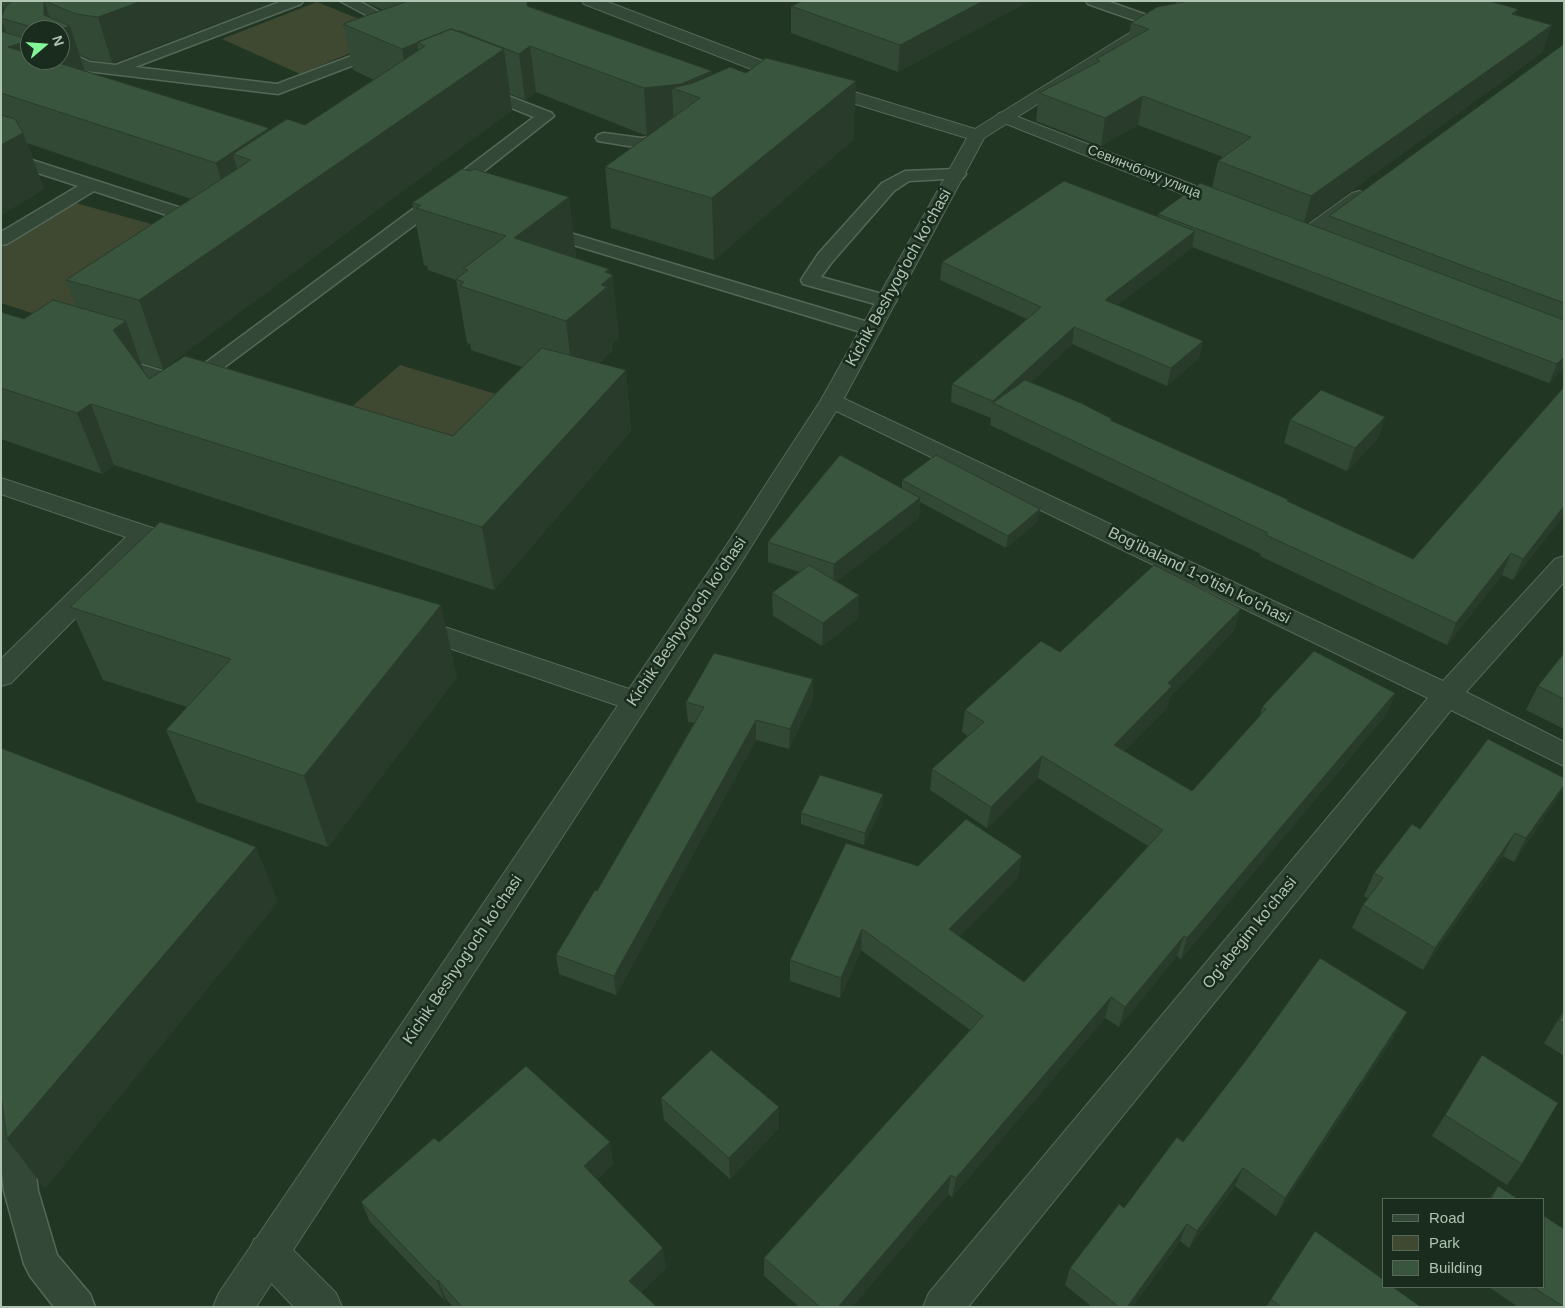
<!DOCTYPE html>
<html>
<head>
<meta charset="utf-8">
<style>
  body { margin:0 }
  #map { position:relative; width:1565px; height:1308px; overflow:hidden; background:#213724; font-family:Helvetica,sans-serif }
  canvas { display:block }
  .frame { position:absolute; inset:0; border:2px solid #afc4b3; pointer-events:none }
  .legend { position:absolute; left:1382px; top:1198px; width:162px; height:90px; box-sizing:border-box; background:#1a2c1d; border:1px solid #566959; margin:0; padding:6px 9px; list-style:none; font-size:15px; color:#afc4b3 }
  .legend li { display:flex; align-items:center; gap:10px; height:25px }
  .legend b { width:25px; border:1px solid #566959 }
  .north { position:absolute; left:20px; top:20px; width:50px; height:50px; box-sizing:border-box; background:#1a2c1d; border:1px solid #566959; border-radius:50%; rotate:72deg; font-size:14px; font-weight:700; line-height:20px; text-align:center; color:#afc4b3 }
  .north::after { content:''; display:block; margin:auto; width:18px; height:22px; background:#83f598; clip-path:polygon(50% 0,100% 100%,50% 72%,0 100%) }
</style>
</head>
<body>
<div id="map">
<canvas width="1565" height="1308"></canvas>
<div class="frame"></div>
<ul class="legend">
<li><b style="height:6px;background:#344837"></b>Road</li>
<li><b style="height:14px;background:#3f4931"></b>Park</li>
<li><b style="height:14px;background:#3a553e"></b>Building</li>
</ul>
<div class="north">N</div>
</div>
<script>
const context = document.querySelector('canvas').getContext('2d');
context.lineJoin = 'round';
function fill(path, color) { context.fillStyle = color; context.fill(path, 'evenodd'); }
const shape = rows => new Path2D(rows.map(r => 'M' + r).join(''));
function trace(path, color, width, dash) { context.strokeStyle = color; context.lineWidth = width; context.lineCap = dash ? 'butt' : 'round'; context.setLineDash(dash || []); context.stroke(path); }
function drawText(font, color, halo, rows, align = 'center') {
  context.font = font + ' Helvetica,sans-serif'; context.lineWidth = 5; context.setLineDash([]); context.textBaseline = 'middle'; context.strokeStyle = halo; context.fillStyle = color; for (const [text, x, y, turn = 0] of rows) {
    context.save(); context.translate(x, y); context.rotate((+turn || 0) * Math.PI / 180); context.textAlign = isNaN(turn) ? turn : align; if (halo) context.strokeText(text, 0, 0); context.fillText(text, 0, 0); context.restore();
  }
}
const green = shape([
  [317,2,396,34,300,74,222,39],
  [76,203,197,237,69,325,1,303,1,248],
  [400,365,496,394,440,448,341,416]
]);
const service = shape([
  [282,1,303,1,301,4,135,67,277,84,378,46,383,44,391,49,388,52,278,94,87,71,60,59,60,48,90,62,116,65,282,1],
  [340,1,359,1,410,29,408,32,398,32,340,1],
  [1086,1,1107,1,1161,20,1163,23,1161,26,1151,26,1088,4,1086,1],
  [480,85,552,113,554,116,455,194,443,194,440,190,443,186,534,117,474,93,472,90,480,85],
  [604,133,641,138,673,136,679,137,681,141,679,145,673,146,641,148,598,141,596,138,598,135,604,133],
  [1,150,209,217,212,221,209,225,203,226,197,225,94,191,7,244,1,245,1,232,78,186,1,161,1,150],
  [957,169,963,170,966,174,963,178,909,181,894,191,832,262,821,277,893,297,896,301,893,305,886,307,803,284,801,280,818,254,882,183,905,171,957,169],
  [438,194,444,195,447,199,444,203,195,389,188,391,181,389,105,366,102,362,105,358,112,356,185,378,432,195,438,194],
  [540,224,878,325,881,329,878,333,871,335,864,333,534,233,531,229,534,225,540,224],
  [13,1102,25,1106,29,1117,38,1191,57,1255,90,1294,95,1307,54,1307,30,1276,24,1264,4,1191,1,1163,1,1107,13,1102]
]);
const minor = shape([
  [1005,112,1232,200,1235,204,1232,208,1225,210,1218,208,999,121,996,117,999,113,1005,112],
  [1359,191,1366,193,1369,197,1366,201,1312,240,1305,242,1298,240,1295,236,1298,232,1352,193,1359,191],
  [832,393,1443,681,1555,559,1564,556,1564,582,1466,692,1564,742,1564,766,1451,710,968,1307,923,1307,929,1293,1428,698,824,405,821,400,824,395,832,393],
  [1,478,192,541,196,547,192,553,183,555,149,544,11,683,1,686,1,659,126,537,1,494,1,478],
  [412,616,644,694,648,701,644,708,634,711,402,632,399,625,402,618,412,616],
  [268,1233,282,1239,336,1293,342,1307,294,1307,254,1265,249,1252,254,1239,268,1233]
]);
const tertiary = shape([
  [582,1,605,1,802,76,975,129,1181,1,1200,1,984,138,843,400,742,561,256,1307,213,1307,219,1293,724,549,821,400,967,138,790,84,584,4,582,1]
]);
const wall = shape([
  [1,1,276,1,112,63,91,60,80,55,85,71,270,130,305,125,374,80,353,70,343,24,383,10,363,1,527,1,528,6,712,71,712,75,854,139,714,260,611,228,605,167,649,136,647,136,536,92,525,100,510,94,512,110,163,369,141,363,145,374,149,379,453,436,522,367,471,350,470,344,467,343,456,280,428,270,427,266,424,265,412,203,569,197,576,258,609,269,619,338,612,344,613,350,599,363,626,370,631,431,494,590,114,465,102,474,1,439,1,312,24,319,76,307,66,280,191,199,27,143,44,189,1,215],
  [30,30,60,30,60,60,30,60],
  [1029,1,898,72,791,33,791,6],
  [1518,9,1516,15,1543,52,1306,223,1325,230,1329,216,1564,44,1564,368,1549,383,1192,247,1117,305,1203,341,1199,358,1167,386,1072,344,1031,382,1112,419,1112,421,1413,559,1564,387,1564,515,1513,580,1502,575,1447,645,1260,556,1261,554,990,425,991,418,951,402,952,384,1027,319,940,280,942,262,1158,216,1158,214,1212,188,1218,161,1223,157,1138,125,1101,146,1036,121,1039,93,1096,63,1096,59,1128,41,1131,23],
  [1385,417,1377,440,1347,471,1284,443,1290,420],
  [902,480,1038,521,1006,548,920,502,919,518,837,581,858,618,822,646,773,616,772,593,799,572,768,562,768,542,902,488],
  [70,607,457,677,328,847,197,802,166,730,187,707,103,680],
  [1234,631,1169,698,1167,708,1124,751,1192,791,1260,716,1262,707,1395,693,1386,715,1181,959,1177,956,1119,1027,1105,1018,952,1197,948,1194,852,1307,799,1307,764,1276,764,1258,970,1030,861,950,840,998,790,981,790,960,918,866,1018,877,959,937,1024,982,1148,846,1038,778,987,828,930,790,932,769,968,736,962,732,965,710,1060,652],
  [1564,653,1564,729,1526,710,1538,686],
  [813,699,789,749,756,740,616,995,559,974,556,955,597,891,694,723,688,722,686,702],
  [1564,778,1564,786,1554,803,1514,862,1503,856,1423,970,1352,928,1363,905,1368,898,1364,896,1374,873,1420,829],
  [883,794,882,806,864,845,801,824,801,813],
  [1564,1010,1564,1056,1544,1043],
  [1397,1032,1276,1216,1235,1186,1189,1248,1180,1241,1132,1307,1092,1307,1065,1285,1070,1268,1183,1142],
  [1482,1055,1522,1164,1507,1185,1432,1136],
  [661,1098,779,1107,779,1128,730,1179,664,1120],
  [439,1142,614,1163,597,1179,666,1268,641,1292,657,1307,453,1307,446,1299,444,1300,370,1222,361,1202],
  [1498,1186,1518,1199,1489,1199],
  [1489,1287,1544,1287,1564,1307,1518,1307],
  [1271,1299,1421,1307,1266,1307]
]);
const shadedWall = shape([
  [1,1,8,20,1,18],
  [21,1,44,1,54,30],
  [142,1,276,1,112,63,98,17],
  [983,1,1029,1,898,72,900,45],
  [1518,9,1509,36,1512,14],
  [1,19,10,43,1,55],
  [1552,25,1543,52,1303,226,1311,196],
  [70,26,85,72,67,79,60,59,60,30],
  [30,40,30,60,8,47],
  [417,43,425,90,410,96,402,49],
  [530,46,536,92,525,100,519,54],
  [504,49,512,110,163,369,139,300],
  [712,71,713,119,700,98,672,88,674,132,647,136,644,88],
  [856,81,854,139,714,260,712,198],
  [1143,96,1138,125,1101,146,1105,118],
  [269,128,282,177,251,160,233,154,246,201,230,212,216,163],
  [23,133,44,189,1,215,1,145],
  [569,197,576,259,514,238],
  [1195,231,1192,248,1102,317,1105,300],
  [609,269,610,278,613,275,619,338,612,344,613,350,574,385,566,321,605,272],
  [126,321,147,381,113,330],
  [1074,327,1072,344,1003,408,993,403,991,419,993,401],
  [1203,341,1199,358,1167,386,1171,368],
  [1564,357,1564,368,1549,383,1557,364],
  [626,370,631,431,494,590,482,527],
  [91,404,114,465,102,474,77,413],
  [1385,417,1377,440,1347,471,1355,448],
  [920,498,919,518,833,584,834,564],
  [1564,506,1564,515,1513,580,1523,559],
  [1040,509,1038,521,1006,548,1008,536],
  [1511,553,1502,575,1447,645,1456,623],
  [859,595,858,618,822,646,823,623],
  [441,605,457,677,328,847,304,776],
  [1241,609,1234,631,1169,698,1167,708,1109,767,1114,745,1168,683],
  [813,679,813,699,789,749,790,729],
  [1395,693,1386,715,1181,959,1187,938],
  [756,720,756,740,616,995,614,976],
  [1042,756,1038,778,987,828,991,807],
  [1564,785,1554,803,1514,862,1526,838],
  [883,794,882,806,864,845,865,833],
  [1515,833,1503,856,1423,970,1435,948],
  [256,847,278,902,45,1189,7,1139],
  [1022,856,1018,877,946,950,949,929],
  [862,929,861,950,840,998,841,978],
  [1184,936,1177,956,1119,1027,1125,1007],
  [1111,997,1105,1018,952,1197,956,1178],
  [1407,1012,1397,1032,1276,1216,1285,1198],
  [779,1107,779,1128,730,1179,729,1158],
  [610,1142,614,1163,588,1187,584,1166],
  [1243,1168,1235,1186,1189,1248,1197,1231],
  [951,1175,948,1194,852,1307,838,1307],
  [1187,1224,1180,1241,1132,1307,1127,1307],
  [663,1248,666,1268,632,1300,629,1281],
  [438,1280,446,1299,444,1300,437,1281]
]);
const building = shape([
  [12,1,44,1,44,15,70,26,59,30,42,30,1,18,6,6,12,1],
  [45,1,142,1,98,17,76,14,45,1],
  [408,1,527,1,527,6,712,71,681,84,644,88,530,46,519,54,460,31,456,31,451,29,402,49,343,24,408,1],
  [803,1,983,1,900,45,791,6,803,1],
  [1189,1,1489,1,1518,9,1512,14,1552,25,1311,196,1218,161,1251,137,1143,96,1105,118,1039,93,1100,61,1096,59,1149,29,1131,23,1157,7,1189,1],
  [451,29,504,49,139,300,66,280,251,160,233,154,287,119,305,125,425,46,417,42,451,29],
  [1,31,30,40,8,47,30,54,30,60,49,60,269,128,216,163,1,93,1,31],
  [1564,44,1564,303,1329,216,1564,44],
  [766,58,856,81,712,198,605,167,700,98,672,88,693,83,730,67,746,73,766,58],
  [1,115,15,119,23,133,1,145,1,115],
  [462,169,470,171,474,169,569,197,514,238,609,269,605,272,613,275,601,285,607,287,566,321,460,286,464,282,456,279,468,270,463,269,506,236,416,208,421,205,412,203,462,169],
  [1064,181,1195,231,1105,300,1203,341,1171,368,1074,327,993,401,952,384,1041,307,942,262,1064,181],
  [1200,183,1564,320,1564,357,1557,364,1158,214,1200,183],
  [53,300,126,321,113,330,149,379,185,356,453,436,542,348,626,370,482,527,91,404,77,413,1,388,1,312,24,319,53,300],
  [1025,380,1081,403,1112,419,1110,420,1289,500,1287,501,1413,559,1564,387,1564,506,1523,559,1511,553,1456,623,1266,535,1268,533,993,403,1025,380],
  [1321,390,1385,417,1355,448,1290,420,1321,390],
  [840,455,920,498,834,564,768,542,840,455],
  [936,455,1040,509,1008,536,902,480,936,455],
  [160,522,441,605,304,776,166,730,231,659,70,607,160,522],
  [809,565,859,595,823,623,772,593,809,565],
  [1154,565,1241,609,1168,683,1172,686,1114,745,1192,791,1266,709,1262,707,1314,651,1395,693,1187,938,1184,936,1125,1007,1111,997,956,1178,951,1175,838,1307,820,1307,764,1258,983,1016,862,929,841,978,790,960,846,843,918,866,966,819,1022,856,949,929,1024,982,1163,830,1042,756,991,807,932,769,984,722,965,710,1041,641,1060,652,1154,565],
  [714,653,813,679,790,729,756,720,614,976,556,955,595,890,597,891,704,707,686,702,714,653],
  [1564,653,1564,699,1538,686,1564,653],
  [1488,739,1564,778,1564,785,1526,838,1515,833,1435,948,1363,905,1383,878,1374,873,1412,824,1420,829,1488,739],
  [1,748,256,847,7,1139,1,1096,1,748],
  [820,775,883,794,865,833,801,813,820,775],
  [1320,958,1407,1012,1285,1198,1243,1168,1197,1231,1187,1224,1127,1307,1119,1307,1070,1268,1119,1204,1124,1208,1177,1137,1183,1142,1250,1055,1320,958],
  [1564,1013,1564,1024,1559,1021,1564,1013],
  [711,1050,779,1107,729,1158,661,1098,711,1050],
  [1482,1055,1558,1103,1522,1164,1445,1115,1482,1055],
  [526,1066,610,1142,584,1166,663,1248,629,1281,657,1307,462,1307,438,1280,437,1281,361,1202,434,1138,439,1142,526,1066],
  [1498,1186,1518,1199,1491,1199,1498,1186],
  [1544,1216,1564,1229,1564,1307,1533,1287,1544,1287,1544,1216],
  [1315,1231,1384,1280,1384,1287,1393,1287,1421,1307,1281,1307,1271,1299,1315,1231]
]);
const farStreetnames = [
  ["Севинчбону улица",1144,172,22]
];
const streetNames = [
  ["Kichik Beshyog'och ko'chasi",899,278,-61],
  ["Bog'ibaland 1-o'tish ko'chasi",1199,576,26],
  ["Kichik Beshyog'och ko'chasi",687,622,-56],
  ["Og'abegim ko'chasi",1250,933,-51],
  ["Kichik Beshyog'och ko'chasi",463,960,-56]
];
fill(green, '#3f4931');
trace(service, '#556858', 3);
trace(minor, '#556858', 2);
trace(tertiary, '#556858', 2);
fill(service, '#344837');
fill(minor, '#344837');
fill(tertiary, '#344837');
fill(wall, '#324935');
fill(shadedWall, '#293c2b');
fill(building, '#3a553e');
trace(building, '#293c2b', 1);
drawText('14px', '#afc4b3', '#1a2c1d', farStreetnames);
drawText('16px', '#afc4b3', '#1a2c1d', streetNames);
</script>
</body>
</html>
